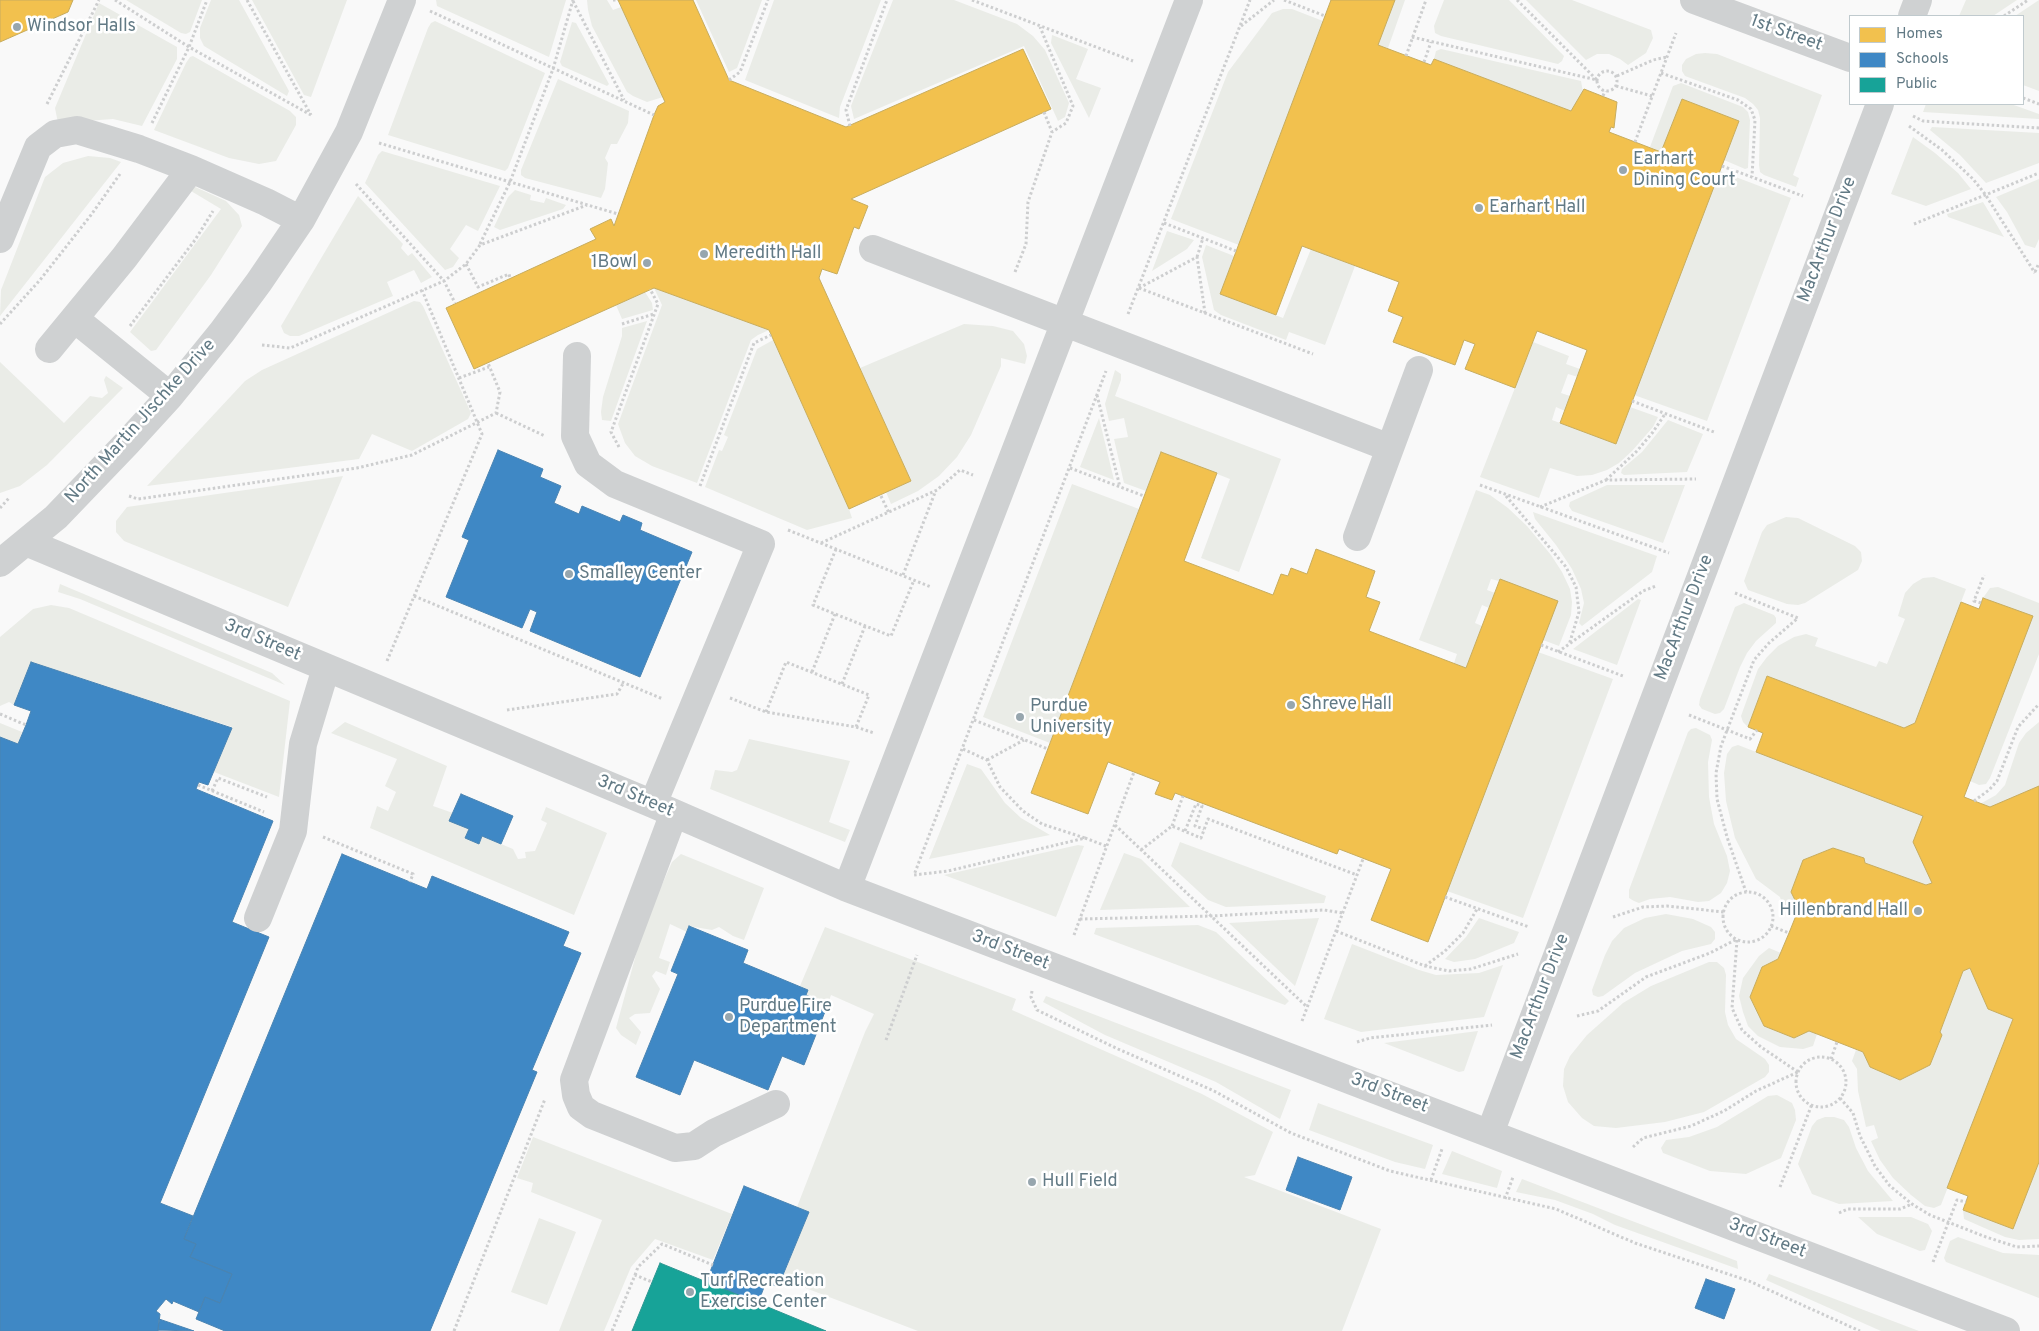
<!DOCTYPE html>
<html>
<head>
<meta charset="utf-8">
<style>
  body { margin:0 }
  #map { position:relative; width:2039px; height:1331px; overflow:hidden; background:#f9f9f9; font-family:Overpass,sans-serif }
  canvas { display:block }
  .legend { position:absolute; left:1849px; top:15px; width:175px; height:90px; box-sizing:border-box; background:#fff; border:1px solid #c0cace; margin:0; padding:6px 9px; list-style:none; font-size:15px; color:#627a85 }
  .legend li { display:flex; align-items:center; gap:10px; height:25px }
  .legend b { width:25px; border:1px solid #c0cace }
</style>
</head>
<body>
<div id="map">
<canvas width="2039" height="1331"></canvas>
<ul class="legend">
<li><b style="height:14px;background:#f2c14e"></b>Homes</li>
<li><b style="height:14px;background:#3f88c5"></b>Schools</li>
<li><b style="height:14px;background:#17a398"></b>Public</li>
</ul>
</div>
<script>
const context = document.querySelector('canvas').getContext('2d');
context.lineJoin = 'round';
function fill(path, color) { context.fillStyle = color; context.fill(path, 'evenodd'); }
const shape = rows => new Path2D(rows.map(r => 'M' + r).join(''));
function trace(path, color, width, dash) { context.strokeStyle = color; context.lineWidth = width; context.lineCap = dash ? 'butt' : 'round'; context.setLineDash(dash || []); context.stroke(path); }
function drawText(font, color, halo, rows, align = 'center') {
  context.font = font + ' Overpass,sans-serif'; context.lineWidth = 5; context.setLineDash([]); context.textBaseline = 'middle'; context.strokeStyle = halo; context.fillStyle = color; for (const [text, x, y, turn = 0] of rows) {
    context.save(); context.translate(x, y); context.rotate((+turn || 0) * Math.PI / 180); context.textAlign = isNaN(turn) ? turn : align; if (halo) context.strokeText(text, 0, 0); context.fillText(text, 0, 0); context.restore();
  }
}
const green = shape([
  [126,0,202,0,190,32,186,34,181,33],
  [211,0,239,0,289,91,287,96,204,46,200,38,200,28],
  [252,0,347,0,311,97,304,95],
  [436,0,566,0,549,57,437,6],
  [587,0,607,0,613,10,621,7,663,97,647,102,633,96,627,92,592,26,588,10],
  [696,0,762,0,737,68,729,72],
  [774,0,881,0,840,107,839,118,745,80],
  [893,0,954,0,1017,24,1033,36,1045,50,1069,103,1065,117,1058,121,1024,46,854,119,851,106],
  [1395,0,1405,0,1388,48,1378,45],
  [1444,0,1509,0,1564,56,1562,61,1558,64,1441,36,1435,33,1434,26],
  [1526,0,1572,0,1651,30,1653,38,1646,53,1628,65,1620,59,1609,54,1597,54,1586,60],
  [1966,0,2017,0,1993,16,1959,16],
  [2039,0,2039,91,2023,85,2023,16,2015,16],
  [99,3,177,47,177,59,142,126,113,119,58,123,55,108],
  [1283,9,1292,9,1323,21,1239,245,1171,219,1228,72,1272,13],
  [435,21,545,73,508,168,505,171,388,135,428,28,431,23],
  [572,22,576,23,609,84,607,86,562,66,560,62],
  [1052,35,1088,49,1076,79,1101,88,1089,118,1051,43],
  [1441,49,1581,81,1583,92,1571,111,1434,59,1436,51],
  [1705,53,1717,54,1822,95,1793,175,1799,178,1796,187,1764,175,1760,172,1759,165,1760,118,1758,110,1753,104,1745,98,1685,76,1682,71,1682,65,1686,59,1696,54],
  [193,56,290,111,296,117,296,125,276,161,259,164,229,158,154,130,186,63,190,57],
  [558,79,629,111,628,123,617,144,611,144,605,158,608,163,605,189,601,198,525,178,521,175,521,170],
  [1681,83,1743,107,1748,112,1750,120,1748,168,1745,169,1724,160,1739,121,1682,99,1661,152,1650,147,1673,86],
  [1926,104,2011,104,2039,114,2039,119,1923,112],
  [1932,127,2039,133,2039,163,1986,183,1960,155,1930,130],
  [1913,137,1935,153,1958,173,1971,189,1926,206,1891,194],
  [382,151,500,186,478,231,466,225,450,249,459,258,453,267,445,270,365,183,378,155],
  [88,156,110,158,121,162,0,316,1,290,45,177,63,163],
  [1720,171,1791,198,1707,421,1634,395],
  [2039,179,2039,239,2035,248,2025,245,2007,212,1996,197],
  [193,186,226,201,239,215,242,226,211,275,156,350,151,351,130,332,221,209,191,191],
  [515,190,531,195,530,200,544,203,546,198,566,205,563,209,500,230,494,227,508,197],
  [358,196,403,244,401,248,408,256,412,253,432,277,421,283,414,270,387,282,393,296,299,336,290,336,284,333,281,326],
  [1983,202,2004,237,1948,217,1947,214],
  [1167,231,1194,240,1187,249,1152,271],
  [1206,245,1234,256,1220,294,1283,318,1311,249,1355,266,1325,345,1289,332,1286,340,1221,315,1214,310,1202,257],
  [654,288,769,330,758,335,751,340,697,483,652,466,635,456,625,443,618,424,662,305],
  [645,292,652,303,653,310,622,319,616,305],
  [414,301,420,302,423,306,471,413,468,419,412,451,372,434,359,459,147,486,245,381,262,370],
  [647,321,611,421,602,420,601,412,603,397,622,336,622,328],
  [964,324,993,326,1013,331,1024,344,1027,356,1025,364,1001,358,1001,366,971,435,957,457,939,476,918,491,891,504,886,492,911,481,860,368],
  [773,340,849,509,852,518,807,530,705,487,719,450,722,451,728,437,724,435,757,349],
  [1533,342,1569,356,1566,364,1580,369,1578,377,1568,374,1561,393,1570,396,1565,411,1556,407,1552,420,1616,444,1630,407,1658,417,1653,427,1632,451,1619,463,1607,470,1592,475,1577,476,1550,468,1539,498,1480,477],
  [0,362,64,423,90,396,102,398,108,393,104,380,106,376,123,388,47,465,20,486,0,493],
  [1115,370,1121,374,1121,380,1115,396,1281,459,1239,572,1201,558,1230,479,1161,452,1146,491,1124,483,1114,439,1128,437,1124,418,1109,421,1105,404],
  [1099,418,1114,480,1080,467],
  [1668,420,1703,434,1687,472,1624,475,1621,473,1622,469,1642,452],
  [343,476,288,607,124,541,116,532,116,521,127,507],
  [1072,484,1139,509,1050,743,983,717],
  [1607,485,1685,485,1663,543,1572,511,1569,506,1570,502],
  [1476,490,1490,495,1508,508,1527,526,1551,555,1562,572,1570,589,1572,602,1571,615,1559,646,1543,640,1500,579,1499,581,1491,579,1487,590,1495,593,1489,608,1482,605,1475,623,1482,626,1466,668,1454,663,1457,654,1419,640],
  [1533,512,1657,556,1652,572,1582,626,1579,623,1584,603,1581,589,1572,569,1556,545,1535,519],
  [1786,517,1798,518,1855,546,1861,552,1862,561,1858,570,1805,603,1798,605,1787,604,1748,590,1744,581,1762,532,1767,525],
  [1934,577,1966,589,1915,723,1904,728,1767,676,1748,727,1743,722,1741,716,1758,669,1767,657,1778,646,1794,637,1806,634,1818,638,1815,646,1876,667,1879,661,1887,664,1905,619,1898,616,1905,593,1913,584,1923,578],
  [60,584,272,673,285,685,80,599,58,592],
  [1998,587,2039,603,2039,654,1990,778,1986,784,1979,785,1970,781,2032,616,1983,598,1990,588],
  [1638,599,1641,600,1617,665,1573,649],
  [1744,603,1774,615,1776,618,1776,623,1756,641,1747,653,1740,667,1724,709,1720,713,1715,714,1702,709,1699,705,1700,699,1735,607],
  [51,605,69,608,290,701,279,797,214,772,232,727,32,662,14,705,9,702,0,706,0,637,33,609],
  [1538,652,1613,679,1523,918,1447,891],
  [345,722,447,766,433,806,453,813,469,829,465,838,479,844,482,836,513,849,518,859,526,858,525,852,535,851,547,823,541,820,546,807,607,833,574,915,370,828,377,806,388,811,396,792,385,786,397,759,331,733],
  [2039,722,2039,786,1990,807,1980,804,1996,795,2005,785,2019,743,2026,733],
  [0,723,22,732,18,744,0,737],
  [1696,728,1710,735,1712,740,1708,762,1709,797,1714,824,1727,856,1730,871,1727,883,1721,893,1709,901,1698,902,1670,897,1650,899,1639,903,1634,901,1629,898,1629,890,1688,732,1691,729],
  [749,739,850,761,829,822,850,830,845,842,710,789,715,770,732,772,737,770],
  [1738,745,1923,816,1932,883,1926,885,1865,863,1864,858,1833,848,1803,860,1791,892,1799,908,1796,915,1784,910,1780,897,1756,879,1735,838,1726,801,1724,773,1727,754,1732,747],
  [967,764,981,769,1005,803,1021,818,1050,835,929,859],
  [1180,842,1326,896,1324,903,1226,907,1208,900,1171,866],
  [1078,845,1084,846,1056,917,944,875],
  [1124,853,1141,859,1190,907,1100,910],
  [681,854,764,888,744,940,733,936,719,927,712,930,689,926,687,932,670,924,659,958,670,962,666,975,656,971,652,976,660,989,650,1013,635,1014,629,1018,641,1032,636,1045,621,1035,616,1028,644,925,672,862],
  [1666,914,1693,919,1711,927,1715,932,1715,939,1711,944,1682,951,1635,973,1603,996,1598,997,1593,995,1592,990,1605,955,1612,941,1624,928,1645,918],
  [1319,918,1295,986,1229,923],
  [1479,918,1519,932,1514,943,1475,959,1454,962,1445,959,1466,937],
  [1198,925,1216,932,1289,1001,1285,1005,1094,934,1096,928],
  [825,927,1016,999,1012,1010,1202,1094,1273,1132,1255,1175,1244,1177,1381,1229,1342,1331,918,1331,782,1279,809,1212,797,1207,865,1032,874,1014,831,995,828,1004,806,995,808,990,800,986],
  [1352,944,1419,970,1436,975,1479,973,1503,965,1484,1017,1361,1032,1324,1019],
  [1769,948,1781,953,1778,959,1762,967,1750,997,1764,1026,1794,1038,1809,1031,1817,1034,1813,1046,1803,1049,1780,1047,1758,1036,1748,1026,1743,1012,1739,996,1743,978,1759,956],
  [1709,962,1717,962,1724,968,1726,975,1725,1012,1728,1025,1736,1039,1765,1059,1769,1065,1769,1072,1765,1077,1704,1112,1665,1122,1616,1128,1594,1126,1582,1118,1568,1102,1563,1086,1564,1069,1570,1056,1587,1035,1623,1003,1651,986],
  [1970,968,1988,1009,2013,1019,1941,1205,1934,1208,1925,1206,1911,1195,1893,1178,1880,1160,1871,1141,1878,1138,1874,1125,1866,1127,1858,1091,1857,1069,1852,1061,1856,1050,1863,1052,1870,1067,1900,1080,1930,1065,1942,1035,1940,1032,1963,971],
  [1046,996,1291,1090,1280,1119,1216,1082,1105,1035,1043,1002],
  [1478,1031,1464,1071,1459,1072,1384,1043],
  [1777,1095,1792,1103,1795,1110,1796,1120,1781,1158,1746,1174,1710,1171,1663,1153,1661,1148,1666,1140,1689,1137,1717,1127,1768,1096],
  [1318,1103,1433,1145,1425,1169,1395,1162,1309,1130],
  [1825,1117,1834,1117,1844,1120,1849,1127,1856,1148,1868,1171,1893,1201,1839,1204,1812,1194,1798,1164,1812,1126,1817,1120],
  [533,1137,732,1214,713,1260,655,1239,631,1267,604,1331,559,1331,602,1220,531,1192,533,1183,517,1178],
  [1452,1151,1502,1171,1497,1188,1442,1174],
  [2039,1162,2039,1239,2019,1240,2005,1237,1964,1219,1963,1210,2013,1229],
  [1522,1179,1737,1261,1738,1269,1615,1225,1593,1214,1555,1200,1516,1192],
  [1858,1217,1911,1217,1928,1224,1932,1231,1925,1250,1920,1251,1877,1234],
  [539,1218,576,1232,547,1305,511,1292],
  [1958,1237,2003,1253,2039,1255,2039,1298,1946,1262,1944,1258,1950,1241],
  [1769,1274,1919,1331,1881,1331,1766,1280]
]);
const homes = shape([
  [0,0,73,0,68,12,0,42,0,0],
  [618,0,693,0,729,80,846,127,1023,49,1051,109,851,199,868,206,859,229,854,227,837,274,822,269,819,278,911,481,849,509,769,330,654,288,474,369,446,308,596,239,590,229,611,219,614,226,654,115,658,106,665,102,618,0],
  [1331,0,1395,0,1378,45,1431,65,1434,59,1571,111,1584,89,1617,102,1614,128,1611,127,1609,132,1661,152,1682,99,1739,121,1616,444,1560,423,1587,350,1537,331,1515,388,1465,369,1475,344,1464,340,1455,365,1393,342,1403,317,1388,311,1399,282,1302,246,1276,315,1220,294,1331,0],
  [1161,452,1217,473,1184,561,1273,595,1281,574,1288,576,1291,568,1307,574,1316,549,1375,571,1366,597,1380,602,1369,631,1466,668,1500,579,1558,601,1428,942,1371,920,1391,869,1339,849,1337,854,1175,793,1172,800,1155,794,1160,782,1108,762,1088,814,1031,793,1161,452],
  [1983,598,2033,616,1964,797,1990,807,2039,786,2039,1162,2013,1229,1963,1210,1968,1196,1947,1188,2013,1019,1988,1009,1970,968,1963,971,1940,1032,1942,1035,1930,1065,1900,1080,1870,1067,1863,1052,1817,1034,1809,1031,1794,1038,1764,1026,1750,997,1762,967,1778,959,1789,933,1799,908,1791,892,1803,860,1833,848,1864,858,1865,863,1926,885,1932,883,1913,842,1923,816,1756,752,1763,733,1748,727,1767,676,1904,728,1915,723,1961,602,1979,609,1983,598]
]);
const schools = shape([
  [498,450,543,469,540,477,561,486,554,503,579,514,582,506,620,522,623,515,642,523,640,530,692,552,640,677,530,631,537,612,530,609,522,628,446,597,469,540,462,537,498,450],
  [31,662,232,728,208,785,199,782,196,789,273,821,232,922,269,937,160,1203,193,1216,184,1239,196,1244,190,1257,232,1274,220,1303,205,1297,199,1312,173,1301,172,1304,166,1299,156,1311,160,1314,158,1331,0,1331,0,737,18,744,26,725,31,711,14,705,31,662],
  [461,794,513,816,501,844,482,836,479,844,465,838,469,829,449,821,461,794],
  [342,854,427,889,432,876,569,932,563,946,581,953,532,1070,537,1072,430,1331,225,1331,196,1319,205,1297,220,1303,232,1274,190,1257,196,1244,184,1239,342,854],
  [689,926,748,950,743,963,808,990,806,995,828,1004,804,1065,782,1056,768,1090,694,1060,680,1095,636,1077,678,974,671,971,689,926],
  [1298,1157,1352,1177,1340,1210,1286,1190,1298,1157],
  [744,1186,809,1212,778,1287,766,1282,758,1303,706,1282,744,1186],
  [1706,1279,1735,1289,1724,1319,1695,1308,1706,1279],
  [159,1319,194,1331,158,1330,159,1319]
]);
const public = shape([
  [660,1263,758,1303,826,1331,632,1331,660,1263]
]);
const path = shape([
  [115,0,189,47,311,115],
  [247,0,311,115],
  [613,0,616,0],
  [972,0,1133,61],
  [1284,0,1325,16],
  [1517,0,1597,80],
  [573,1,624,100],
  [430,11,654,115],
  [2004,16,2028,0],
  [1241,26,1274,0],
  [1412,37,1597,80],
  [1406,56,1426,0],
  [1424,62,1431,42],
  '1597 81a10 10 0 1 1 20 0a10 10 0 1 1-20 0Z',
  [1661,73,1738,100,1751,109,1755,120,1752,177],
  [1617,76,1653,60,1667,57],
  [729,80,740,72,768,0],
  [1616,86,1652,96],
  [1603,96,1605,91],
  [2023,98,2039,104],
  [47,104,99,0],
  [1044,112,1052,132],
  [1913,116,1923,121,2039,128],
  [152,123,189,47,207,0],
  [850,126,846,110,887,0],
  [1909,126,1942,150,1973,179,1985,194,2035,273],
  [1635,142,1676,33],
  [379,143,618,214],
  [1722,166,1803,196],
  [356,184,444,281,455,303],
  [1164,223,1236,251],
  [1914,224,2039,173],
  [480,244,510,182,553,69,573,0],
  [1197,257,1203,238],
  [466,264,478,287,509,274,510,278],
  [1015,272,1026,244,1028,202,1052,132,1066,123,1073,106,1040,27],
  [2035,272,2039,263],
  [1139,288,1313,354],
  [1139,288,1197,257,1205,313],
  [1128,314,1250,0],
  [0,324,40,280,91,215,120,174],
  [622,324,654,314],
  [130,326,195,240,213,211],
  [262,345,290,348,444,281,466,264,480,245,587,205],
  [459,378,489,367],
  [1097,395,1120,487],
  [1632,401,1714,432],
  [496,413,545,436],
  [619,447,611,432,658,304,650,289],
  [1070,468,1144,496],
  [1606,480,1637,451,1653,432,1665,414],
  [1480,485,1669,553],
  [700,486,754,343,771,335],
  [129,496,138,499,357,468,412,455,496,413,500,392,488,363],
  [881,496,889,513],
  [1506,496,1566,567,1576,587,1579,612,1569,645],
  [1540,507,1606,480,1696,479],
  [0,508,10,497],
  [788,530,931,587],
  [821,543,937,490,960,470,973,475],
  [836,549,813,605,835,614,891,636,914,580],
  [903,575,936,490],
  [1735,593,1798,618,1769,643,1754,660,1721,746,1716,773,1717,799,1727,837,1746,892],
  [414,596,663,699],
  [1981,603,1974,601,1984,575],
  [1541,645,1623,676],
  [1558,652,1643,591,1656,586],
  [387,661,482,434,422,290],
  [812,672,835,614],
  [842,684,865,626],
  [730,698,766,712,856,727,874,733],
  [507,710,617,694,624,682],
  [766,712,786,662,869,695,856,727],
  [0,714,26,725],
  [1689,715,1750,739,1757,730],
  [974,720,1048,749],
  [963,749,987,760,1000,787,1023,811,1042,824,1085,838],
  [987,760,1024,740],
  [198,785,264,812],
  [212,791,218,778,267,797],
  [1974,801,1989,790,1997,781,2018,727,2039,704],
  [1115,825,1307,1007],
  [1172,826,1183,796],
  [1185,831,1196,804,1202,806,1195,826,1204,829],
  [323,837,413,874,410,882],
  [1106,846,1085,838,948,871,914,875,1106,371],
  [1141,850,1172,826,1201,838,1208,819,1357,875],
  '1723 917a25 25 0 1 1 50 0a25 25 0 1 1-50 0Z',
  [1445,897,1529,927],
  [1613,917,1643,907,1667,906,1724,912],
  [1080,919,1211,916,1324,910,1343,913],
  [1771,926,1789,933],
  [1336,931,1425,966,1449,971,1471,969,1518,954],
  [1074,935,1134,772],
  [1737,940,1732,1008,1742,1030,1761,1047,1798,1072],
  [1425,966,1445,951,1463,933,1477,909],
  [1032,991,1031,997,1037,1010,1118,1049,1214,1091,1291,1133,1390,1171,1556,1209,1635,1243,1749,1281,1860,1331],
  [1577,1016,1598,1011,1646,977,1710,953,1737,939],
  [1302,1021,1363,859],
  [886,1040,917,955],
  [1357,1042,1370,1038,1492,1025],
  '1796 1082a25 25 0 1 1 50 0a25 25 0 1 1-50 0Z',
  [1831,1059,1837,1042],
  [1840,1098,1853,1113,1860,1136,1875,1166,1890,1186,1912,1204,1930,1215,1986,1237,2017,1247,2039,1246],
  [1633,1147,1643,1138,1691,1126,1724,1111,1756,1091,1798,1072],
  [1431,1180,1442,1149],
  [1780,1187,1812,1104],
  [1505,1199,1513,1177],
  [1839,1213,1848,1209,1900,1209,1912,1204],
  [1933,1262,1957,1200,1966,1202],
  [635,1275,638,1267,662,1244,713,1265],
  [454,1331,545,1099],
  [612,1331,635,1275,652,1282]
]);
const minor = shape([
  [1694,0,1850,58],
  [1912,16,1918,0],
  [0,239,38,147,55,134,77,130,139,149,191,169,266,202,301,220],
  [873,249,1390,448],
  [75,319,170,396],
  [49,349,124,258,191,169],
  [577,356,575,436,588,464,615,484,761,544,653,804],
  [1357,537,1419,370],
  [26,542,653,804,847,888,2006,1331],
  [0,563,56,517,127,443,170,396,222,332,259,282,301,220,349,132,402,0],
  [674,813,574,1080,576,1095,581,1107,592,1115,675,1148,694,1146,714,1133,776,1104],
  [847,888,1189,0],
  [258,918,293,831,303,744,326,668],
  [1490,1133,1880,104]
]);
const markers = [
  [17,27,5,"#97a6ae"],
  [1623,170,5,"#97a6ae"],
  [1479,208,5,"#97a6ae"],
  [704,254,5,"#97a6ae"],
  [647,263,5,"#97a6ae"],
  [569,574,5,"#97a6ae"],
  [1291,705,5,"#97a6ae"],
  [1020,717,5,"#97a6ae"],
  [1918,911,5,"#97a6ae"],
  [729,1017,5,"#97a6ae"],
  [1032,1182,5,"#97a6ae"],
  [690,1292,5,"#97a6ae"]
];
const poiNames = [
  ["Windsor Halls",27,27],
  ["Earhart",1633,160],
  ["Dining Court",1633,181],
  ["Earhart Hall",1489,208],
  ["Meredith Hall",714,254],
  ["1Bowl",637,263,"right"],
  ["Smalley Center",579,574],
  ["Shreve Hall",1301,705],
  ["Purdue",1030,707],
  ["University",1030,728],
  ["Hillenbrand Hall",1908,911,"right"],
  ["Purdue Fire",739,1007],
  ["Department",739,1028],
  ["Hull Field",1042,1182],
  ["Turf Recreation",700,1282],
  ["Exercise Center",700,1303]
];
const streetNames = [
  ["1st Street",1786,34,20],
  ["MacArthur Drive",1828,240,-69],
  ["North Martin Jischke Drive",141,422,-48],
  ["MacArthur Drive",1685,618,-69],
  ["3rd Street",262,641,23],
  ["3rd Street",635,797,23],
  ["3rd Street",1010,951,21],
  ["MacArthur Drive",1541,997,-69],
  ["3rd Street",1389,1094,21],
  ["3rd Street",1767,1239,21]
];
fill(green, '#eaece7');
fill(homes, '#f2c14e');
trace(homes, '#c7ac5e', 1);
fill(schools, '#3f88c5');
trace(schools, '#4a84b2', 1);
fill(public, '#17a398');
trace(public, '#2e9792', 1);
trace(path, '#cdcecf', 3, [2.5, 2.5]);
trace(minor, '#cfd1d2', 28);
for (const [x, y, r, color] of markers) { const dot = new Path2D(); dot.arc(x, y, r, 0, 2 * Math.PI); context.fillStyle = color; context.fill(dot); trace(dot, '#fff', 2); }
drawText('18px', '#627a85', '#fff', poiNames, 'left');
drawText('18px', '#627a85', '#fff', streetNames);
</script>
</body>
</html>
